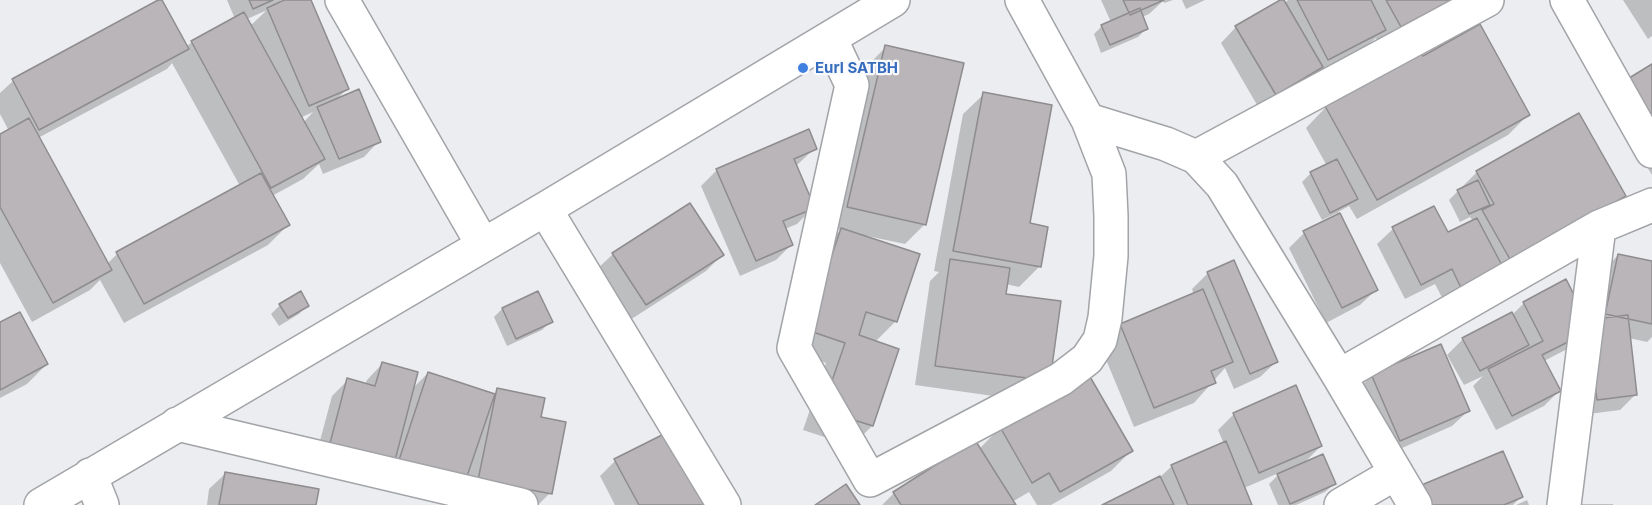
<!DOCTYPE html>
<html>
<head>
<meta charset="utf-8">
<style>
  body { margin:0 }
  canvas { display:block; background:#ebedf0 }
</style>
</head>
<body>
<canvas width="1652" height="505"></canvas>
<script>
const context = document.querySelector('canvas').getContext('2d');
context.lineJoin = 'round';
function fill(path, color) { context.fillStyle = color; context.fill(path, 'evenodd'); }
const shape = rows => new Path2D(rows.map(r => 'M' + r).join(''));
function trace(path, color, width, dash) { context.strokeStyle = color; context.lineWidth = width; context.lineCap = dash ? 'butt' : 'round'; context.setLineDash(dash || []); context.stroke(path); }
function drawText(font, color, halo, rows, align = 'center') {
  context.font = font + ' Inter,sans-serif'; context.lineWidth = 4.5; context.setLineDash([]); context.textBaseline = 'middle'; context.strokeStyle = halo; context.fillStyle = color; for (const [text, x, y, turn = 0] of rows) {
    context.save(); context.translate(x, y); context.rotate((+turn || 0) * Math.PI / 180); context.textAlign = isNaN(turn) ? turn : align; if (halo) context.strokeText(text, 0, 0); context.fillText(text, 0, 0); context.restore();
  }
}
const shadow = shape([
  [161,0,186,47,192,42,235,19,227,0,281,0,277,5,288,0,309,0,347,89,336,100,379,141,364,157,323,174,319,164,303,179,272,196,288,225,268,245,124,323,100,280,90,290,32,322,0,263,0,136,9,131,0,114,0,93,13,81],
  [265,11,265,12,250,26,247,19],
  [172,63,240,186,117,254,107,264,38,138,167,69],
  [313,112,303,123,300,118],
  [1101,0,1173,0,1164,3,1163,1,1149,14,1142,17,1147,28,1138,37,1101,53,1094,34,1102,26,1111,22],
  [1182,0,1205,0,1186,9],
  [1288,0,1462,0,1380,46,1376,38,1368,45,1317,72,1306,83,1260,110,1221,43,1236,27,1284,4],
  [1623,0,1652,0,1652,36,1648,39],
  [886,47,925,224,905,244,867,236,896,321,875,342,897,349,872,426,852,446,803,430,826,363,787,350,821,250,841,230,828,227,866,67],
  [1652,65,1652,175,1606,100],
  [984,94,1028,225,1047,228,1039,267,1019,287,1006,284,1004,295,1060,302,1029,401,915,385,930,281,939,272,934,271,963,114],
  [1326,107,1528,115,1508,135,1357,219,1349,206,1338,212,1376,290,1360,305,1326,323,1289,248,1304,233,1338,215,1337,213,1322,220,1302,182,1311,173,1327,166,1306,128],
  [1578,115,1624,195,1604,215,1448,309,1435,284,1405,299,1377,244,1393,229,1434,208,1448,234,1473,221,1470,217,1460,222,1449,200,1477,172],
  [815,148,796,166,813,208,797,224,785,229,791,245,776,260,740,276,701,186,717,170],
  [613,254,722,255,706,271,630,320,597,269],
  [1618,255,1652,263,1652,337,1647,342,1629,338,1635,395,1620,410,1581,415,1573,346,1544,361,1559,391,1544,406,1496,430,1473,386,1483,376,1464,385,1447,355,1463,339,1512,315,1524,303,1586,321,1603,271],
  [1233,262,1276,362,1260,377,1234,389,1225,368,1194,403,1134,427,1100,345,1121,325,1194,295,1192,289,1207,274],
  [300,293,307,305,299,314,279,326,271,314,280,305],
  [502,309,551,321,542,330,507,346,494,317],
  [0,324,47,364,27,384,0,398],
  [382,364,411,390,428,373,493,395,497,390,550,493,538,505,514,505,313,467,332,396,348,380,365,385,367,380],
  [1372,375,1468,411,1452,426,1384,456,1356,391],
  [1234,414,1321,446,1302,465,1334,484,1325,492,1296,505,1278,505,1269,484,1281,472,1244,488,1251,505,1106,505,1159,478,1172,466,1224,444,1218,430],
  [1000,428,1131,451,1111,471,1051,505,1037,505,1029,492,1012,502,1014,505,882,505,894,493,979,449],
  [615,461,707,505,615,505,600,476],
  [225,474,315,505,207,505,209,489],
  [1521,497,1513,505,1398,505],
  [1527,500,1529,505,1516,505],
  [1577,504,1613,504,1613,505,1576,505]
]);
const building = shape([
  [158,0,162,0,189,49,39,130,12,79,158,0],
  [249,0,273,0,253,9,249,0],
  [284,0,311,0,349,89,309,106,267,8,284,0],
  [1123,0,1164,0,1130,15,1123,0],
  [1280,0,1284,0,1323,67,1276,95,1235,26,1280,0],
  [1297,0,1371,0,1386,30,1328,60,1297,0],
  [1386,0,1452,0,1401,27,1386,0],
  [1140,8,1148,29,1110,45,1101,25,1140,8],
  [244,12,325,159,271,188,191,41,244,12],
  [1480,24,1530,115,1377,200,1325,106,1421,53,1423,56,1480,24],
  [885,45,964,63,926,225,847,207,885,45],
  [1652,64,1652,134,1621,83,1652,64],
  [359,89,381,142,339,159,317,107,359,89],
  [983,92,1052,105,1030,223,1048,227,1041,267,953,251,983,92],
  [1579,113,1626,196,1511,261,1482,210,1494,204,1476,171,1579,113],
  [29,118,112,270,53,303,0,207,0,134,29,118],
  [809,129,817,149,794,159,815,208,783,221,793,245,756,261,716,169,809,129],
  [1337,159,1358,199,1330,213,1310,172,1337,159],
  [261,173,290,225,144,304,116,252,261,173],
  [1478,180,1490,205,1469,214,1457,190,1478,180],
  [690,203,724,255,646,305,612,253,690,203],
  [1434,206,1448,232,1477,218,1506,273,1464,294,1452,269,1421,285,1392,227,1434,206],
  [1340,213,1378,290,1342,308,1303,231,1340,213],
  [841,228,920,254,897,322,866,312,859,335,899,349,873,426,822,410,845,343,807,330,841,228],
  [1618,254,1652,261,1652,324,1605,314,1618,254],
  [950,259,1010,268,1006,294,1061,301,1050,381,935,366,950,259],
  [1234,260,1278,362,1250,374,1207,272,1234,260],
  [1566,279,1592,330,1542,355,1561,391,1512,416,1488,369,1543,341,1523,302,1566,279],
  [1203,289,1233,362,1211,371,1216,383,1154,408,1120,324,1203,289],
  [301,291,309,306,288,318,279,304,301,291],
  [538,291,553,322,516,339,502,308,538,291],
  [20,312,48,364,0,390,0,322,20,312],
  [1512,312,1529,345,1480,371,1462,338,1512,312],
  [1628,315,1637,395,1597,400,1587,320,1628,315],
  [1441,344,1470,411,1400,441,1371,374,1441,344],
  [382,362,418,372,393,468,328,451,347,378,375,386,382,362],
  [428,372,495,394,463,488,397,466,428,372],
  [1089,375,1133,451,1060,492,1049,473,1032,483,1000,427,1089,375],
  [1296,385,1322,446,1259,473,1233,413,1296,385],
  [497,388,545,398,541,417,566,422,552,494,478,480,497,388],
  [670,431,708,505,639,505,614,459,670,431],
  [975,440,1016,505,901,505,893,492,975,440],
  [1226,441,1252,505,1188,505,1171,465,1226,441],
  [1503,451,1523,497,1504,505,1419,505,1412,489,1503,451],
  [1323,454,1336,484,1290,504,1277,474,1323,454],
  [225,472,319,489,316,505,219,505,225,472],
  [1160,476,1174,505,1102,505,1160,476],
  [846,484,860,505,815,505,846,484]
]);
const minor = shape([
  [342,0,483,245],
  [1022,0,1088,120,1166,144,1196,157,1222,185,1339,376,1415,505],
  [1567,0,1652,151],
  [830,38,852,85,794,348,870,480,1061,379,1087,359,1100,340,1105,318,1111,256,1111,216,1109,174,1088,120],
  [1196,157,1487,0],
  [545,209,724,505],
  [1339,376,1599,227,1652,205],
  [177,424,521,505],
  [90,475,102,505],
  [41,505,545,209,893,0],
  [1341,505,1396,473],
  [1564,505,1599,227]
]);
const markers = [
  [803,68,6,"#3f7fe0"]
];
const shopNames = [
  ["Eurl SATBH",815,68]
];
fill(shadow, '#0003');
fill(building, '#b9b5b8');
trace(building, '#8f8c8e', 1.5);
trace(minor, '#a2a4a7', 36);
trace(minor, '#fff', 33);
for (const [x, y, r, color] of markers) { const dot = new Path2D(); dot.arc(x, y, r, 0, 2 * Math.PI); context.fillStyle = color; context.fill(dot); trace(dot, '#f8fafe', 2); }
drawText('bold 15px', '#366cbe', '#f8fafe', shopNames, 'left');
</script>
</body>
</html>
